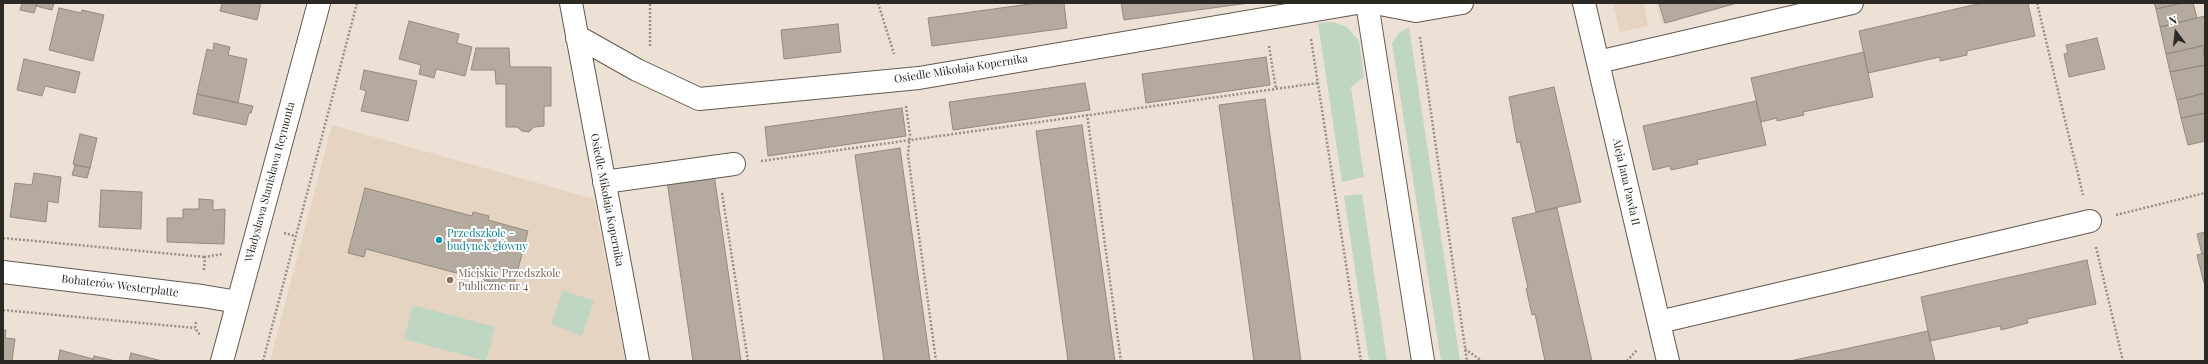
<!DOCTYPE html>
<html>
<head>
<meta charset="utf-8">
<style>
  body { margin:0 }
  #map { position:relative; width:2208px; height:364px; overflow:hidden; background:#ede1d5; font-family:"Playfair Display",serif }
  canvas { display:block }
  .frame { position:absolute; inset:0; border:4px solid #2c2823; pointer-events:none }
  .north { position:absolute; left:2156px; top:12px; width:40px; height:40px; -webkit-text-stroke:3px #fff; paint-order:stroke; rotate:345deg; font-size:11px; font-weight:700; line-height:16px; text-align:center; color:#2c2823 }
  .north::after { content:''; display:block; margin:auto; width:14px; height:18px; background:#2c2823; clip-path:polygon(50% 0,100% 100%,50% 72%,0 100%) }
</style>
</head>
<body>
<div id="map">
<canvas width="2208" height="364"></canvas>
<div class="frame"></div>
<div class="north">N</div>
</div>
<script>
const context = document.querySelector('canvas').getContext('2d');
context.lineJoin = 'round';
function fill(path, color) { context.fillStyle = color; context.fill(path, 'evenodd'); }
const shape = rows => new Path2D(rows.map(r => 'M' + r).join(''));
function trace(path, color, width, dash) { context.strokeStyle = color; context.lineWidth = width; context.lineCap = dash ? 'butt' : 'round'; context.setLineDash(dash || []); context.stroke(path); }
function drawText(font, color, halo, rows, align = 'center') {
  context.font = font + ' "Playfair Display",serif'; context.lineWidth = 4; context.setLineDash([]); context.textBaseline = 'middle'; context.strokeStyle = halo; context.fillStyle = color; for (const [text, x, y, turn = 0] of rows) {
    context.save(); context.translate(x, y); context.rotate((+turn || 0) * Math.PI / 180); context.textAlign = isNaN(turn) ? turn : align; if (halo) context.strokeText(text, 0, 0); context.fillText(text, 0, 0); context.restore();
  }
}
const built = shape([
  [1613,3,1644,3,1648,26,1620,32],
  [1656,3,1741,3,1662,25],
  [332,125,594,199,625,361,270,361]
]);
const green = shape([
  [1333,22,1347,27,1359,41,1364,77,1351,87,1364,177,1342,182,1318,23],
  [1409,27,1460,361,1441,361,1392,43,1399,33],
  [1362,194,1387,361,1369,361,1344,196],
  [563,290,594,301,582,336,551,324],
  [413,305,495,327,486,361,404,339]
]);
const building = shape([
  [22,3,37,3,34,13,20,10,22,3],
  [37,3,54,3,52,10,36,6,37,3],
  [222,3,261,3,257,20,220,11,222,3],
  [1037,3,1064,3,1067,28,932,46,928,18,1037,3],
  [1121,3,1249,3,1124,20,1121,3],
  [1659,3,1737,3,1665,23,1659,3],
  [1982,3,2028,3,2035,36,1967,51,1967,55,1940,61,1940,57,1868,73,1859,31,1982,3],
  [2154,3,2182,3,2156,9,2154,3],
  [2182,3,2193,3,2197,18,2160,27,2156,9,2182,3],
  [59,8,81,13,82,10,104,15,93,61,49,50,59,8],
  [2205,16,2205,45,2166,54,2160,27,2205,16],
  [409,21,459,34,457,43,472,47,465,76,436,69,434,78,419,74,421,65,399,59,409,21],
  [838,24,841,52,784,59,781,30,838,24],
  [2097,38,2105,69,2069,77,2064,54,2068,53,2066,45,2097,38],
  [214,43,230,47,228,55,247,59,238,103,197,94,207,49,213,51,214,43],
  [2203,46,2205,65,2170,72,2166,54,2203,46],
  [476,48,509,48,510,67,551,67,551,106,544,106,544,126,534,127,529,132,522,131,517,127,506,127,506,84,496,84,495,70,471,70,476,48],
  [1864,52,1873,97,1803,112,1804,115,1777,121,1777,118,1761,122,1751,78,1864,52],
  [1266,57,1270,85,1146,103,1142,74,1266,57],
  [24,59,80,72,75,93,45,86,42,96,17,90,24,59],
  [2205,65,2205,93,2177,100,2170,72,2205,65],
  [364,70,417,81,408,121,361,111,366,91,360,89,364,70],
  [1085,83,1090,110,953,130,949,102,1085,83],
  [1554,87,1581,202,1536,212,1520,142,1517,143,1509,97,1554,87],
  [2205,93,2205,113,2181,118,2177,100,2205,93],
  [197,94,253,106,251,113,249,113,246,125,193,114,197,94],
  [1265,99,1301,361,1254,361,1219,105,1265,99],
  [1756,101,1766,145,1697,160,1698,164,1671,170,1670,166,1653,170,1643,126,1756,101],
  [902,108,906,136,768,156,765,127,902,108],
  [2205,113,2205,141,2188,145,2181,118,2205,113],
  [1082,125,1115,361,1068,361,1036,131,1082,125],
  [80,134,97,138,90,168,73,164,80,134],
  [900,148,930,361,884,361,855,155,900,148],
  [75,165,90,168,87,178,72,175,75,165],
  [34,173,61,177,58,203,48,201,46,222,10,217,15,183,32,185,34,173],
  [714,174,741,361,693,361,667,181,714,174],
  [365,188,472,216,473,212,489,216,488,220,528,231,513,288,366,249,364,257,348,253,365,188],
  [101,190,142,192,141,229,99,227,101,190],
  [199,199,213,200,213,210,225,209,224,244,167,242,167,218,183,218,183,209,199,209,199,199],
  [1557,208,1592,361,1545,361,1535,314,1532,315,1526,288,1528,288,1512,218,1557,208],
  [2205,232,2205,253,2202,254,2197,234,2205,232],
  [2205,253,2205,283,2204,283,2197,255,2205,253],
  [2087,260,2096,304,2027,319,2028,323,2001,330,2000,326,1930,341,1921,297,2087,260],
  [3,330,6,330,5,338,15,339,12,361,3,361,3,330],
  [1928,331,1935,361,1790,361,1928,331],
  [60,350,93,359,93,361,58,361,60,350],
  [131,353,162,361,129,361,131,353],
  [94,356,116,361,93,361,94,356]
]);
const path = shape([
  [878,3,894,54],
  [2037,3,2083,195],
  [1420,37,1467,361],
  [1311,39,1361,361],
  [650,46,650,3],
  [1269,46,1276,89],
  [906,106,910,135,908,155,936,361],
  [1087,114,1121,361],
  [761,161,1318,83],
  [722,193,748,361],
  [2116,215,2205,193],
  [284,233,296,236],
  [3,238,205,257],
  [2096,247,2123,361],
  [204,270,205,257,223,254],
  [3,310,195,328],
  [196,322,195,328,200,335],
  [1465,349,1482,361],
  [263,361,357,3],
  [1627,361,1637,350]
]);
const minor = shape([
  [571,3,638,361],
  [1367,3,1423,361],
  [1375,3,1416,11,1462,3],
  [1584,3,1668,361],
  [577,38,582,39,637,70,699,99,919,78,1357,3],
  [1598,62,1852,3],
  [604,182,734,164],
  [3,272,202,296,238,302],
  [1659,322,2090,221],
  [222,361,319,3]
]);
const markers = [
  [439,240,4,"#0f9aa8"],
  [450,280,4,"#8d6e63"]
];
const streetNames = [
  ["Osiedle Mikołaja Kopernika",961,69,-9],
  ["Władysława Stanisława Reymonta",270,182,-75],
  ["Aleja Jana Pawła II",1626,182,77],
  ["Osiedle Mikołaja Kopernika",607,200,79],
  ["Bohaterów Westerplatte",120,286,7]
];
const cultureNames = [
  ["Przedszkole -",447,234],
  ["budynek główny",447,247]
];
const educationNames = [
  ["Miejskie Przedszkole",458,274],
  ["Publiczne nr 4",458,287]
];
fill(built, '#e6d4c3');
fill(green, '#bed6c2');
fill(building, '#b5aa9f');
trace(building, '#958a7f', 1);
trace(minor, '#645950', 24);
trace(path, '#978f86', 2.5, [2, 2]);
trace(minor, '#fff', 22);
for (const [x, y, r, color] of markers) { const dot = new Path2D(); dot.arc(x, y, r, 0, 2 * Math.PI); context.fillStyle = color; context.fill(dot); trace(dot, '#fff', 1.5); }
drawText('11px', '#2c2823', '#fff', streetNames);
drawText('11px', '#0d838f', '#fff', cultureNames, 'left');
drawText('11px', '#785e54', '#fff', educationNames, 'left');
</script>
</body>
</html>
